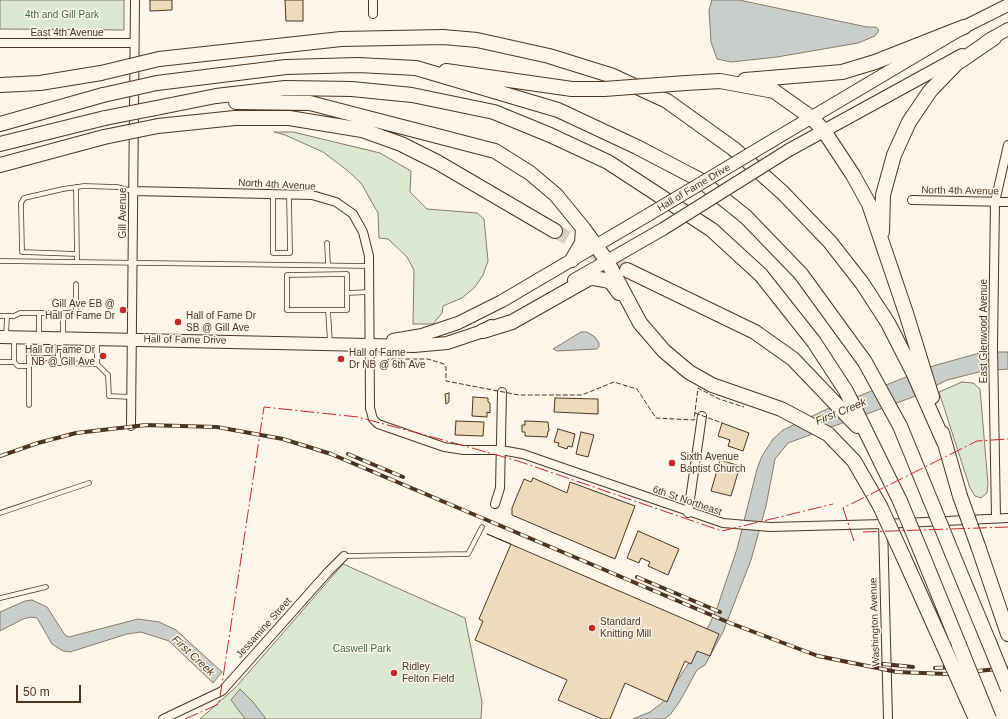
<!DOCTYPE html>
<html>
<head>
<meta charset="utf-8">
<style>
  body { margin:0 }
  #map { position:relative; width:1008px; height:719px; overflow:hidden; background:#fbf6e9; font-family:Helvetica,sans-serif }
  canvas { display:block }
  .scale { position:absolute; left:16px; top:685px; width:65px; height:18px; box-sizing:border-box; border:2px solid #4a3520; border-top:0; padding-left:5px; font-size:12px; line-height:14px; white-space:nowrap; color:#4a3520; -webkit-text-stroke:3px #fbf6e9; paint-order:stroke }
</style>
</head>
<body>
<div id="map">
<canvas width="1008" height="719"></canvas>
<div class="scale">50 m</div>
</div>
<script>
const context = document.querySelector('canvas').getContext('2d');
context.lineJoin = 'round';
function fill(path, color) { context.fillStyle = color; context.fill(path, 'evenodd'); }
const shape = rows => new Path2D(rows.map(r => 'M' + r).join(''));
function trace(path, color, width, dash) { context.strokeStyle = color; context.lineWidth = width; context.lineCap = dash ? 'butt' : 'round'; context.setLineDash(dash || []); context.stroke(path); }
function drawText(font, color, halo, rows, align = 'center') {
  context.font = font + ' Helvetica,sans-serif'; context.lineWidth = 3; context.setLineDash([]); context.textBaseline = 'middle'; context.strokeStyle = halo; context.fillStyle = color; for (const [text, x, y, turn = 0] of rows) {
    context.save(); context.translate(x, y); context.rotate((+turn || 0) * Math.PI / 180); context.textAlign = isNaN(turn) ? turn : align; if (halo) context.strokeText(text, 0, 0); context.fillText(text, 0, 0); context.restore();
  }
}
const green = shape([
  [0,0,124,0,124,30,0,29,0,0],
  [274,132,293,132,380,153,411,171,410,192,427,209,477,213,484,219,488,261,483,275,475,287,462,298,443,306,442,313,433,324,413,324,414,270,407,257,388,239,379,238,378,213,361,183,348,171,323,152,285,135,274,132],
  [962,382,973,383,980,389,988,484,987,493,981,498,975,496,970,488,939,392,962,382],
  [343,564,465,618,482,702,481,719,200,719,235,688,343,564]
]);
const water = shape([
  [712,0,739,0,867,27,876,27,879,30,875,36,858,43,777,57,731,62,717,59,711,42,709,10,712,0],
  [581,332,587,332,595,337,599,343,599,347,597,349,557,351,553,349,581,332],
  [983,352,1008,352,1008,369,983,371,947,380,913,397,788,443,775,459,766,506,751,560,723,632,705,665,697,670,680,701,670,715,664,719,633,719,650,712,662,703,697,651,717,608,737,549,757,469,762,456,773,439,783,430,827,409,933,366,983,352],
  [32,600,47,607,65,635,69,637,138,619,159,622,176,630,222,672,213,683,169,641,141,632,127,634,70,652,63,651,52,644,37,618,31,617,23,619,0,631,0,612,25,601,32,600],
  [240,689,253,702,266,719,245,719,231,700,240,689]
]);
const building = shape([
  [150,0,172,0,172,10,150,11,150,0],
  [285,0,303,0,303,21,286,21,285,0],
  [449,393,449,402,446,404,445,394,449,393],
  [473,397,488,398,488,402,490,403,490,413,487,412,487,417,472,416,473,397],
  [555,398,598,399,598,414,554,412,555,398],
  [456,421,484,422,483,436,455,435,456,421],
  [525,421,548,422,549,431,548,431,547,437,525,436,525,432,522,432,522,425,525,425,525,421],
  [722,423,749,433,743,451,728,446,730,440,718,436,722,423],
  [558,429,575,434,572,447,568,446,567,449,558,446,559,443,554,442,558,429],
  [581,432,594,435,588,457,576,454,581,432],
  [720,460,740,466,731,496,711,491,720,460],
  [533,478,567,493,570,482,635,506,615,559,512,515,512,508,524,479,531,482,533,478],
  [638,531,679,549,668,575,648,566,650,562,641,558,639,563,627,558,638,531],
  [487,534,719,634,710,656,697,651,691,664,685,661,667,702,625,683,610,719,602,719,558,700,567,680,475,640,483,621,479,619,511,544,487,534]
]);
const motorwayTunnel = shape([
  [555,231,627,270]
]);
const service = shape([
  [76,187,77,261],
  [273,194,273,253,290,253,289,194],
  [327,243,328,265],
  [77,254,22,252,21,203,24,198,63,189,84,186,117,187,133,191],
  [0,261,369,266],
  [347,293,347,310,287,310,287,275,347,274,347,293,369,292],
  [328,310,330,342],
  [63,313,76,312,76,284],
  [0,316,14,316,20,313,63,313,63,336],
  [6,336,7,316],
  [39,336,39,313],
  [58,339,58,363,97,364,108,375,109,396,131,397],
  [29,358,57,358],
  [0,362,14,362,14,338],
  [14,362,18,366,29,366],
  [97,364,97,341],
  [29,405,29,339],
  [0,513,89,483],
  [344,556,468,554,482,527],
  [0,598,46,587]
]);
const minor = shape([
  [373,14,373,0],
  [0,43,134,43],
  [133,191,312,195,336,202,353,214,363,232,369,256,370,408,373,419,378,424,444,447,464,450,501,450,523,454,723,523,770,527,883,524,1008,518],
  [912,200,1008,202],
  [131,426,135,0],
  [495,504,500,488,502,392],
  [688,513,702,416],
  [996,518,993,346,995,202,1008,145],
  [883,524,888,719],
  [163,719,222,691,328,572,344,556]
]);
const primary = shape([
  [987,41,1008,29],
  [775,139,964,27,1008,5],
  [789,150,962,55],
  [574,280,663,229],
  [0,337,414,346,447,343,483,331,491,326],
  [393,340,422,335,458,323,502,301,648,215]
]);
const motorway = shape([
  [159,59,341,39,443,37,477,40,549,56,613,76,667,101,734,149,783,193,830,242,862,283,888,323,913,372,944,442],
  [446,71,572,89],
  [745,80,842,72,875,62,964,27],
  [157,83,286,67,358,65,416,68,558,110,637,147,700,180,746,217,801,274,865,362,900,426,930,499],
  [686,83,720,81,774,91,812,118,824,131,853,175,869,204,906,313,932,397],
  [0,85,40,83,101,73],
  [236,102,310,103,495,151,530,173,556,195,583,228,607,261,640,323,664,351,689,372,712,385,781,409,828,434,854,461,880,506],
  [156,108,216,96,285,88,352,89,412,95,494,112,550,135,608,162,712,230,761,275,814,342,846,391,900,501],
  [0,124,103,95],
  [158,126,235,118,289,118,362,130,401,144,437,162,555,231],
  [0,144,105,118],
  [0,165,104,137],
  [882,232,883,195,894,155,909,122,930,91,956,64,994,38],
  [572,260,582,243,583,228],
  [627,270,755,332,793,359,857,426],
  [483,331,512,322,588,279,593,278,605,280,611,282,619,293],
  [942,433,960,496],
  [978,546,1008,634],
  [952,553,988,640],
  [903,556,943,645],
  [924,559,959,645]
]);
const rail = shape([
  [348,454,403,477],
  [0,456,38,443,76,433,146,425,217,427,283,439,331,454,730,623,818,656,897,672,947,674,1008,668],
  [637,577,720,612],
  [883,664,913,667],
  [935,668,971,666]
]);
const primaryBridge = shape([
  [648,215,775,139],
  [663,229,789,150]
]);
const motorwayBridge = shape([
  [101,73,159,59],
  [572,89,604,89,686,83],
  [103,95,157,83],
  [105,118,156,108],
  [104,137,158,126],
  [960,496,978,546],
  [930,499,952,553],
  [900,501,924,559],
  [880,506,903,556],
  [988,640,1008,689],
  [943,645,976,719],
  [959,645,989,719]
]);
const fence = shape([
  [380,365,382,361,390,359,428,359,444,364,446,368,446,381,519,395,582,395,614,382,637,389,656,418,694,420,698,388,719,399,744,407],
  [695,413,722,423]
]);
const power = shape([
  [863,532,1008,527],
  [854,541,843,508,977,441,1008,439],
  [185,719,219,704,264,407,358,417,447,441,518,461,722,531,833,504]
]);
const markers = [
  [123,310,4,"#c62828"],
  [178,322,4,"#c62828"],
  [103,356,4,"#c62828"],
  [341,359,4,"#c62828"],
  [672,463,4,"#c62828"],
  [592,628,4,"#c62828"],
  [394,673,4,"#c62828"]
];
const parkNames = [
  ["4th and Gill Park",62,15],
  ["Caswell Park",362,649]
];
const streetNames = [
  ["East 4th Avenue",67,33],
  ["North 4th Avenue",277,185,3],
  ["Hall of Fame Drive",694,188,-31],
  ["North 4th Avenue",960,191,1],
  ["Gill Avenue",123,213,-90],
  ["East Glenwood Avenue",984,331,-90],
  ["Hall of Fame Drive",185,340,1],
  ["6th St Northeast",687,501,19],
  ["Washington Avenue",875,622,-92],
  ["Jessamine Street",264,628,-48]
];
const poiNames = [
  ["Gill Ave EB @",115,304,"right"],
  ["Hall of Fame Dr",115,316,"right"],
  ["Hall of Fame Dr",186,316],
  ["SB @ Gill Ave",186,328],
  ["Hall of Fame Dr",95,350,"right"],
  ["NB @ Gill Ave",95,362,"right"],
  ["Hall of Fame",349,353],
  ["Dr NB @ 6th Ave",349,365],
  ["Sixth Avenue",680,457],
  ["Baptist Church",680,469],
  ["Standard",600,622],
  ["Knitting Mill",600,634],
  ["Ridley",402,667],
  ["Felton Field",402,679]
];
const waterNames = [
  ["First Creek",841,412,-22],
  ["First Creek",193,656,43]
];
fill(green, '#dce7d0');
trace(green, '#887966', 1);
fill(water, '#c9cecd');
trace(water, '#887966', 1);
fill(building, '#ecdcbc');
trace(building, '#4a3520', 1);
trace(motorwayTunnel, '#d8cfc1', 14, [14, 7]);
trace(service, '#4a3520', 5.5);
trace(minor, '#4a3520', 10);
trace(primary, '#4a3520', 14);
trace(motorway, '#4a3520', 16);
trace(service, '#fbf6e9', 4);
trace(minor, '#fbf6e9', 8);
trace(primary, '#fbf6e9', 12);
trace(motorway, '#fbf6e9', 14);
trace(rail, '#4a3520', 4);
trace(rail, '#fbf6e9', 2.5, [8]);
trace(primaryBridge, '#4a3520', 14, []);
trace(motorwayBridge, '#4a3520', 16, []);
trace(primaryBridge, '#fbf6e9', 12);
trace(motorwayBridge, '#fbf6e9', 14);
trace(fence, '#4a3520', 1, [5, 2]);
trace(power, '#c62828', 1, [14, 3, 2, 3]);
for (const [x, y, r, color] of markers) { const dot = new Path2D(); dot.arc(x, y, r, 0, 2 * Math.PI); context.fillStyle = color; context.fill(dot); trace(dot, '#fbf6e9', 1.5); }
drawText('10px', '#436837', '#fbf6e9', parkNames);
drawText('10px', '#4a3520', '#fbf6e9', streetNames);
drawText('10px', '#4a3520', '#fbf6e9', poiNames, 'left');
drawText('italic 11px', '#4a3520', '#fbf6e9', waterNames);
</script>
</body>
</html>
